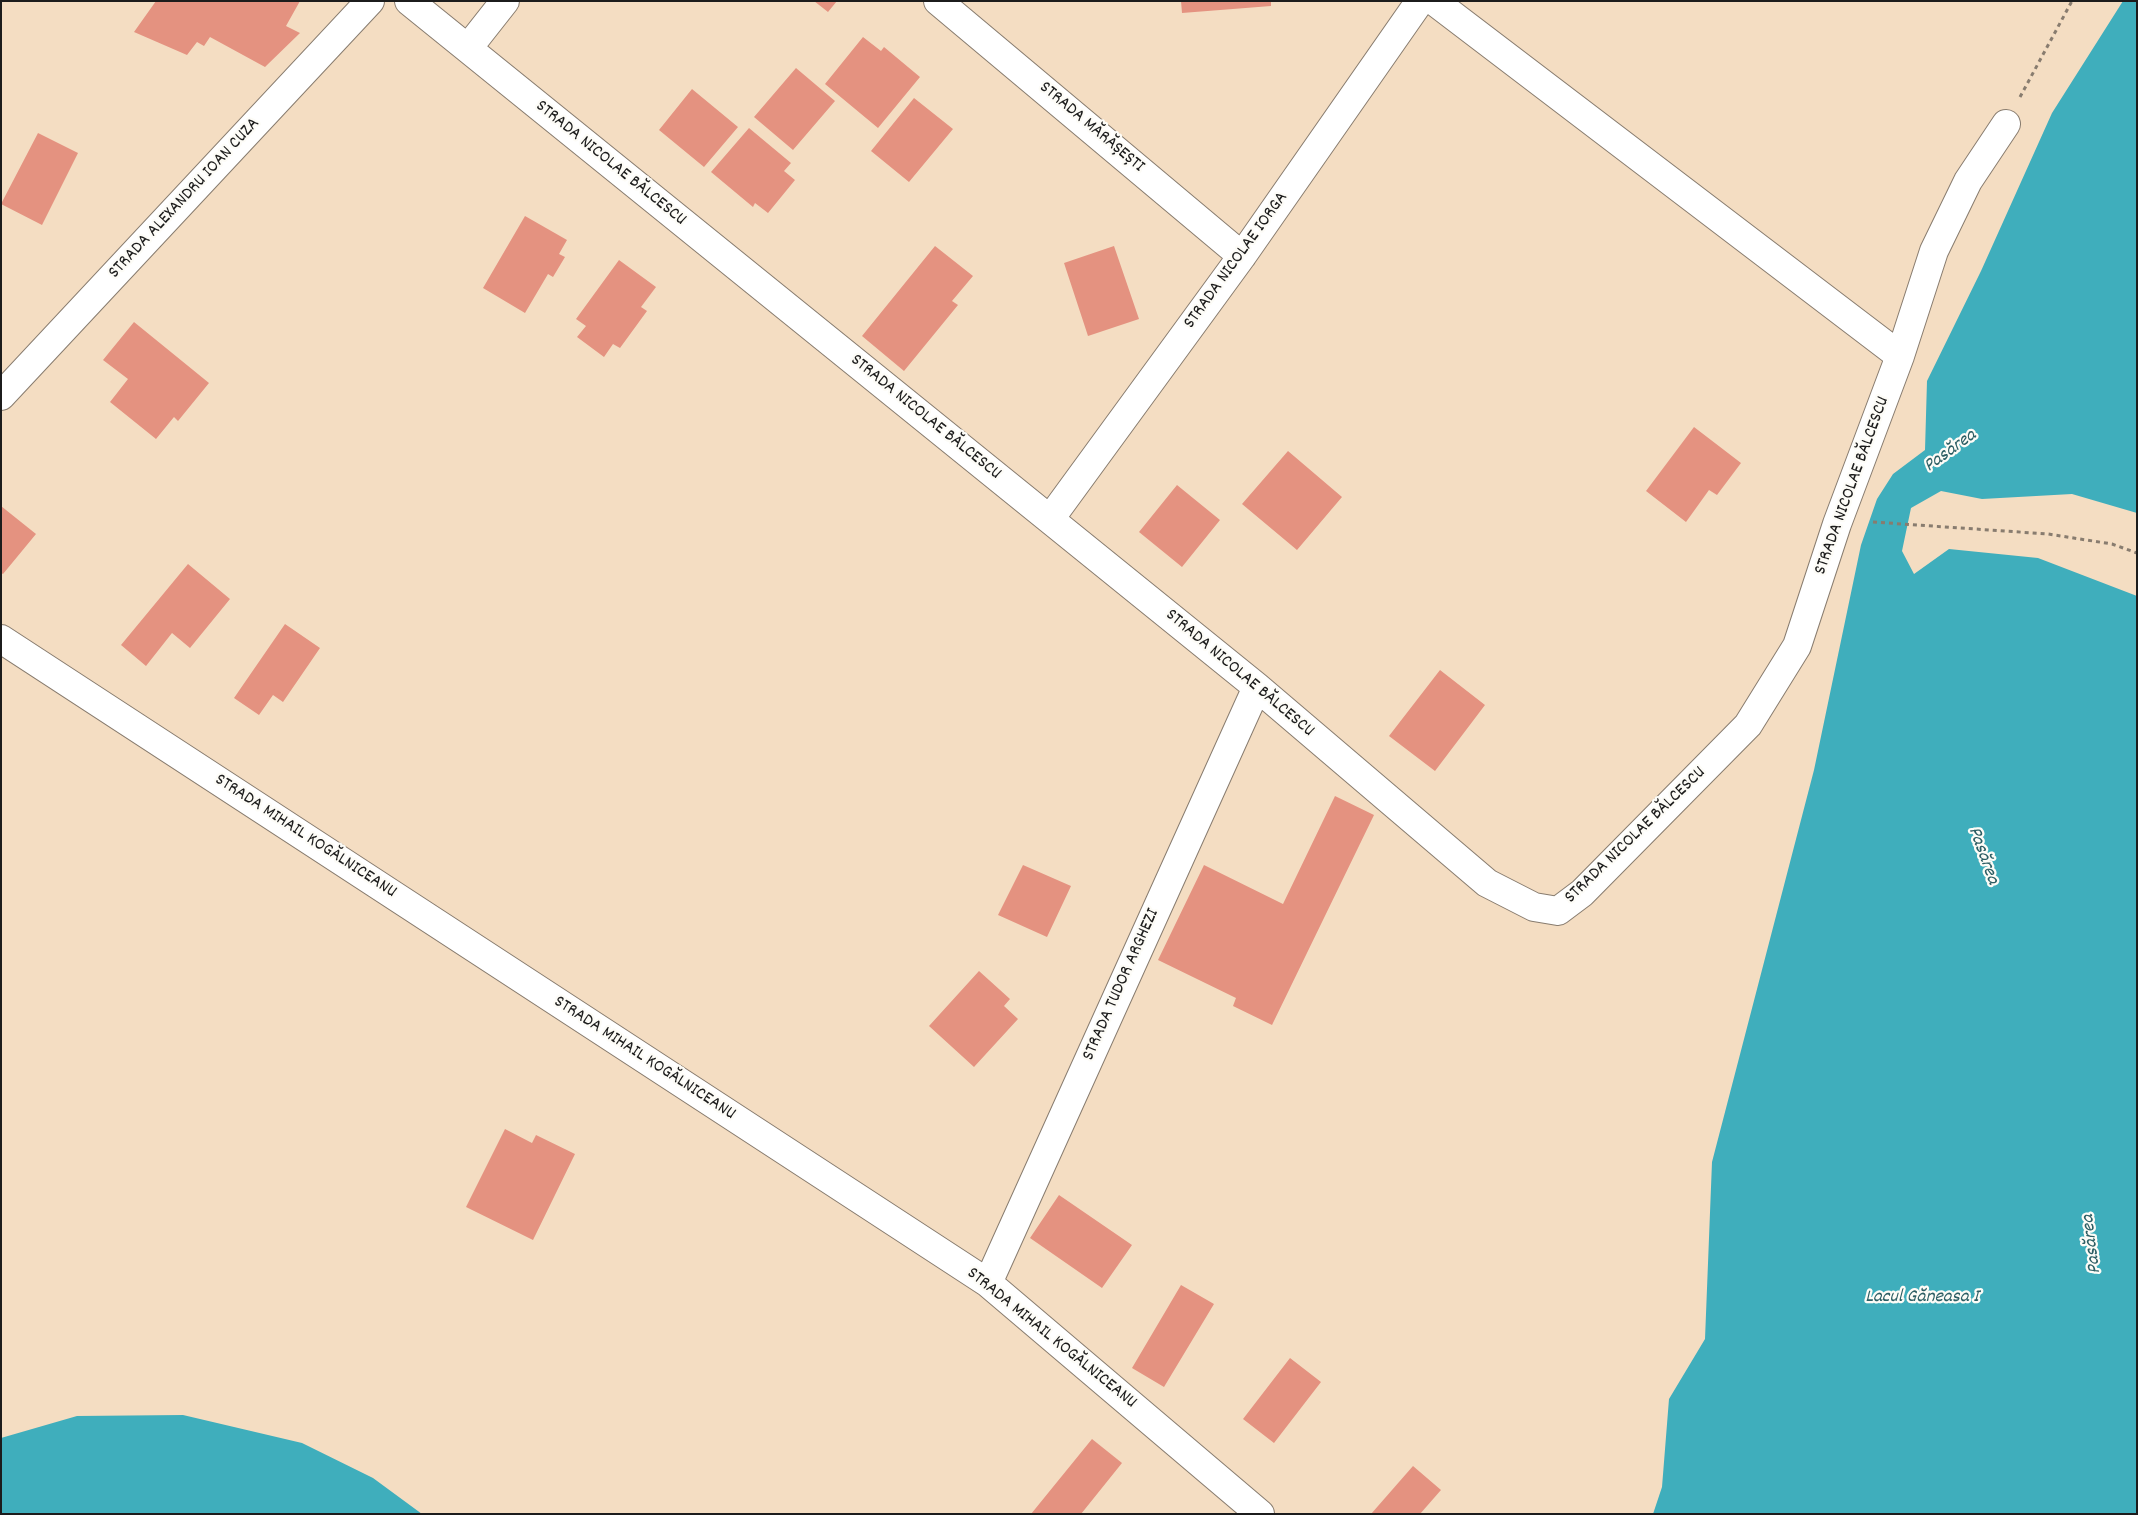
<!DOCTYPE html>
<html>
<head>
<meta charset="utf-8">
<style>
  body { margin:0 }
  #map { position:relative; width:2138px; height:1515px; overflow:hidden; background:#f4ddc2; font-family:Dekko,sans-serif }
  canvas { display:block }
  .frame { position:absolute; inset:0; border:2px solid #1c1c1c; pointer-events:none }
</style>
</head>
<body>
<div id="map">
<canvas width="2138" height="1515"></canvas>
<div class="frame"></div>
</div>
<script>
const context = document.querySelector('canvas').getContext('2d');
context.lineJoin = 'round';
function fill(path, color) { context.fillStyle = color; context.fill(path, 'evenodd'); }
const shape = rows => new Path2D(rows.map(r => 'M' + r).join(''));
function trace(path, color, width, dash) { context.strokeStyle = color; context.lineWidth = width; context.lineCap = dash ? 'butt' : 'round'; context.setLineDash(dash || []); context.stroke(path); }
function drawText(font, color, halo, rows, align = 'center') {
  context.font = font + ' Dekko,sans-serif'; context.lineWidth = 4.5; context.setLineDash([]); context.textBaseline = 'middle'; context.strokeStyle = halo; context.fillStyle = color; for (const [text, x, y, turn = 0] of rows) {
    context.save(); context.translate(x, y); context.rotate((+turn || 0) * Math.PI / 180); context.textAlign = isNaN(turn) ? turn : align; if (halo) context.strokeText(text, 0, 0); context.fillText(text, 0, 0); context.restore();
  }
}
const water = shape([
  [2123,1,2137,1,2137,513,2072,494,1982,499,1941,491,1911,508,1902,551,1914,574,1949,549,2038,558,2137,596,2137,1514,1653,1514,1662,1487,1669,1399,1705,1339,1712,1162,1814,770,1861,545,1877,499,1893,474,1925,450,1927,381,1981,271,2052,113],
  [183,1415,302,1443,373,1478,422,1514,1,1514,1,1438,77,1416]
]);
const building = shape([
  [156,1,300,1,286,26,300,33,265,67,210,37,204,46,197,42,187,55,134,32],
  [814,1,837,1,828,12],
  [1181,1,1271,1,1271,6,1182,13],
  [863,37,881,51,884,47,920,77,878,128,825,84],
  [796,68,835,101,793,150,754,117],
  [692,89,738,127,704,167,659,130],
  [914,98,953,129,909,182,871,151],
  [749,128,791,163,784,171,795,180,768,213,755,203,753,207,711,172],
  [38,133,78,153,42,225,1,204],
  [525,216,567,240,559,254,565,257,553,277,548,274,525,313,483,288],
  [935,246,973,276,952,301,958,305,904,371,862,336],
  [1114,246,1139,319,1088,336,1064,263],
  [619,260,656,287,641,307,647,311,620,348,613,344,604,357,577,337,586,326,576,319],
  [134,322,209,383,178,421,174,417,156,439,110,402,128,379,103,360],
  [1694,427,1741,463,1717,495,1709,490,1686,522,1646,491],
  [1288,451,1342,497,1297,550,1242,504],
  [1177,485,1220,520,1182,567,1139,532],
  [1,506,36,534,3,574,1,573],
  [188,564,230,599,190,648,172,633,146,666,121,645],
  [285,624,320,648,283,702,273,695,259,715,234,698],
  [1440,670,1485,705,1435,771,1389,736],
  [1335,796,1374,815,1272,1025,1233,1006,1236,998,1158,960,1204,865,1283,904],
  [1023,865,1071,886,1047,937,998,915],
  [979,971,1010,999,1004,1006,1018,1019,974,1067,929,1026],
  [505,1129,532,1143,536,1135,575,1154,533,1240,466,1207],
  [1059,1195,1132,1245,1102,1288,1030,1238],
  [1181,1285,1214,1304,1164,1387,1132,1368],
  [1290,1358,1321,1382,1274,1443,1243,1419],
  [1092,1439,1122,1463,1081,1514,1031,1514],
  [1413,1466,1441,1490,1420,1514,1371,1514]
]);
const path = shape([
  [2020,97,2072,1],
  [1873,522,2048,534,2112,544,2137,553]
]);
const minor = shape([
  [409,1,1257,687,1487,883,1534,907,1558,911,1582,893,1748,725,1797,646,1837,524,1900,356,1934,251,1968,181,2006,124],
  [938,1,1242,256],
  [1434,1,1900,356],
  [468,48,505,1],
  [1,396,370,1],
  [1050,519,1242,256,1420,1],
  [1,639,988,1283,1260,1514],
  [988,1283,1257,687]
]);
const streetNames = [
  ["STRADA MĂRĂȘEȘTI",1091,128,40],
  ["STRADA NICOLAE BĂLCESCU",610,164,39],
  ["STRADA ALEXANDRU IOAN CUZA",185,199,-47],
  ["STRADA NICOLAE IORGA",1237,261,-54],
  ["STRADA NICOLAE BĂLCESCU",925,418,39],
  ["STRADA NICOLAE BĂLCESCU",1853,486,-70],
  ["STRADA NICOLAE BĂLCESCU",1239,674,40],
  ["STRADA NICOLAE BĂLCESCU",1636,836,-44],
  ["STRADA MIHAIL KOGĂLNICEANU",305,837,33],
  ["STRADA TUDOR ARGHEZI",1122,985,-66],
  ["STRADA MIHAIL KOGĂLNICEANU",644,1059,33],
  ["STRADA MIHAIL KOGĂLNICEANU",1051,1339,39]
];
const waterNames = [
  ["Pasărea",1951,452,-36],
  ["Pasărea",1982,856,70],
  ["Pasărea",2093,1244,-97],
  ["Lacul Găneasa I",1922,1298]
];
fill(water, '#3faebc');
fill(building, '#e49280');
trace(minor, '#887c6f', 30);
trace(path, '#887c6f', 3, [4, 4]);
trace(minor, '#fff', 28);
drawText('18px', '#1c1c1c', '#fdfcf7', streetNames);
drawText('italic 19px', '#2c5e64', '#fdfcf7', waterNames);
</script>
</body>
</html>
